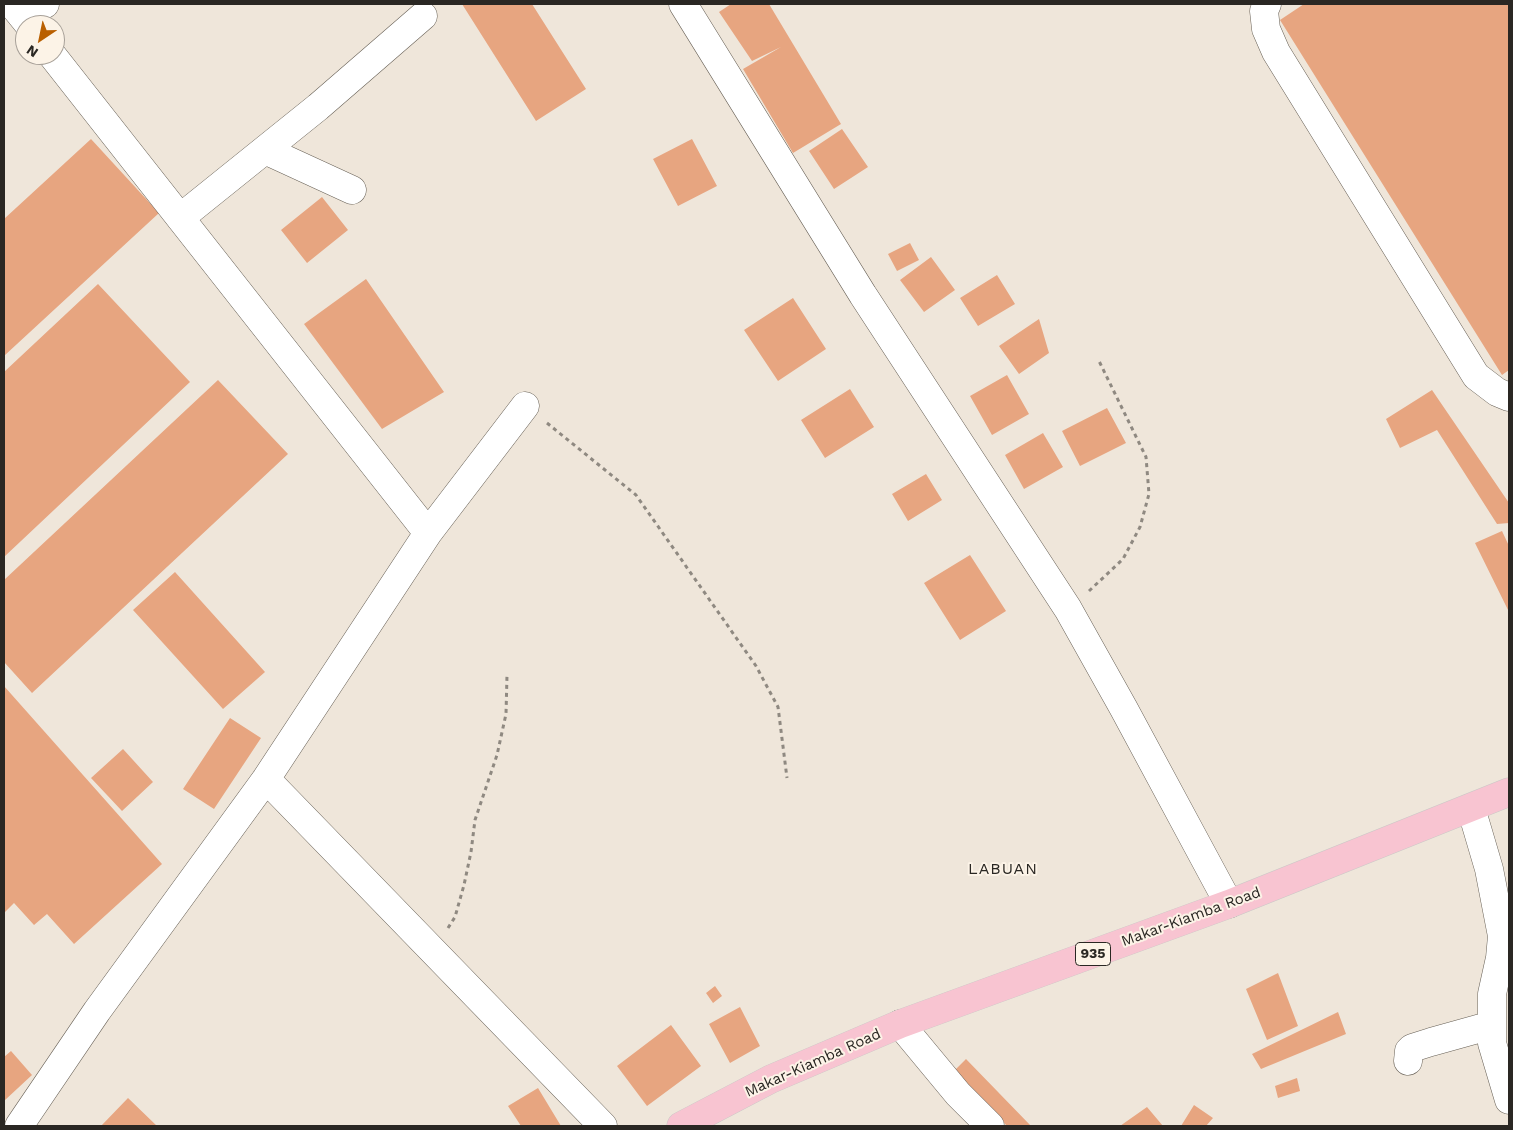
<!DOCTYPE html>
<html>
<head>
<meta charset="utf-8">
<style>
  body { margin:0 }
  #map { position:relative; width:1513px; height:1130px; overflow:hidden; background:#efe6da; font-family:"Work Sans",sans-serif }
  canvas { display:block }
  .frame { position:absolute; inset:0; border:5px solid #2a2723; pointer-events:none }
  .north { position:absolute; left:15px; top:15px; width:50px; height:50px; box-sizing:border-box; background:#fcf3e7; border:1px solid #a8a199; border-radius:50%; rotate:214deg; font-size:14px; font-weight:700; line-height:20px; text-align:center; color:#2a2723 }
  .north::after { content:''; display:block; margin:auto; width:18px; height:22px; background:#b95f00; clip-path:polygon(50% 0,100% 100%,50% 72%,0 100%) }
</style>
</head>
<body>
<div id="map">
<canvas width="1513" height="1130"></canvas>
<div class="frame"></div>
<div class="north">N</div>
</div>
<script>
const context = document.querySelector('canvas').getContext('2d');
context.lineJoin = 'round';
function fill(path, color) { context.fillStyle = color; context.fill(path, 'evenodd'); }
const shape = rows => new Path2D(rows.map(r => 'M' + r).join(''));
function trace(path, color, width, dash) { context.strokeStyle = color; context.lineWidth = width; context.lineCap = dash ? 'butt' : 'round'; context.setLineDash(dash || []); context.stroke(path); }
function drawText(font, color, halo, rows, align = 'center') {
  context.font = font + ' "Work Sans",sans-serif'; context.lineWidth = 4; context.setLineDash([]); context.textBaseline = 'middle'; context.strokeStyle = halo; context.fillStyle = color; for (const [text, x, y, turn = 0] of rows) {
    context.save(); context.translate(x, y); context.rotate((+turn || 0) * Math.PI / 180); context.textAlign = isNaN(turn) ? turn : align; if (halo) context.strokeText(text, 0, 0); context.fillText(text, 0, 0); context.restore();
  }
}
const building = shape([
  [462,4,532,4,586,89,536,121],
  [731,4,769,4,841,124,793,153,743,69,781,47,752,61,719,12],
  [1304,4,1509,4,1509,370,1502,375,1280,20],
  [842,129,868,167,834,189,809,151],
  [91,139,159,213,4,356,4,219],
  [692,139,717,186,678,206,653,159],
  [322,197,348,230,307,263,281,230],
  [910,243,919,260,897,271,888,254],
  [931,257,955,290,924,312,900,280],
  [997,275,1015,304,978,326,960,298],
  [366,279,444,392,382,429,304,324],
  [98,284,190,382,4,557,4,372],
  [793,298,826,349,778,381,744,330],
  [1039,319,1049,353,1019,374,999,346],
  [1007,375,1029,414,992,435,970,396],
  [218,380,288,454,32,693,4,662,4,580],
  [850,389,874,427,825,458,801,420],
  [1432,390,1509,503,1509,523,1497,524,1437,430,1400,448,1386,419],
  [1107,408,1126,443,1080,466,1062,431],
  [1043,433,1063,467,1024,489,1005,455],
  [926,474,942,500,908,521,892,494],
  [1502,531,1509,546,1509,612,1475,543],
  [970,555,1006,611,960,640,924,583],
  [175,572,265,672,223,709,133,610],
  [4,686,162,864,74,944,47,914,34,925,14,903,4,913],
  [230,718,261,738,214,809,183,789],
  [123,749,153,782,122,811,91,778],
  [1278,973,1298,1026,1267,1040,1246,989],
  [715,986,722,996,713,1003,706,993],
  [740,1007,760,1046,730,1063,709,1024],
  [1338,1012,1346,1034,1261,1069,1252,1054],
  [671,1025,701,1066,647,1106,617,1066],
  [11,1051,32,1075,4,1101,4,1057],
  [966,1059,1031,1126,1007,1126,954,1071],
  [1297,1078,1300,1091,1278,1098,1275,1086],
  [538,1088,561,1126,521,1126,508,1106],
  [128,1098,157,1126,101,1126],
  [1194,1105,1213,1118,1206,1126,1181,1126],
  [1147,1107,1163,1126,1120,1126]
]);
const path = shape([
  [547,423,636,495,756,666,778,707,787,778],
  [1089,591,1123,559,1140,527,1149,494,1146,457,1099,361],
  [448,928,455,917,464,885,471,852,475,820,497,755,506,714,507,675]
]);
const minor = shape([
  [12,4,29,25],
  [683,4,863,295,1068,609,1124,709,1229,904],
  [1267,4,1264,11,1266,29,1276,52,1476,376,1497,392,1509,397],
  [23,17,45,4],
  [52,55,428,533],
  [265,150,352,190],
  [180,218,318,107,423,16],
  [266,779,603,1126],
  [1471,808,1489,869,1502,936,1500,958,1492,994,1492,1043,1509,1100],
  [900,1024,958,1094,990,1126],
  [1408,1061,1409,1051,1412,1048,1431,1042,1492,1025],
  [19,1126,97,1011,266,779,428,533,525,406]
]);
const major = shape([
  [681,1126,771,1079,900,1024,1229,904,1509,792]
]);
const shields = [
  [1093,954,35]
];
const shieldNames = [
  ["935",1093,954]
];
const streetNames = [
  ["Makar-Kiamba Road",1191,917,-20],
  ["Makar-Kiamba Road",813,1063,-24]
];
const neighbourhoodNames = [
  ["LABUAN",1003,869]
];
fill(building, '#e7a580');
trace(minor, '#676056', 29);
trace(major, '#c8c7c6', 29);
trace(path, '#8f8981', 3, [4, 4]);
trace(minor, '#fff', 28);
trace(major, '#f8c4d1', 28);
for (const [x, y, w] of shields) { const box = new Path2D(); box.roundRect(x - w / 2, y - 11.5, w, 23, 4); context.fillStyle = '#fcf3e7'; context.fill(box); trace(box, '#2a2723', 1); }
drawText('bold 14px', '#2a2723', null, shieldNames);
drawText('15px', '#2a2723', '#fcf3e7', streetNames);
context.letterSpacing = '1px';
drawText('16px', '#2a2723', '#fcf3e7', neighbourhoodNames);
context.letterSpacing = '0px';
</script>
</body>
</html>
